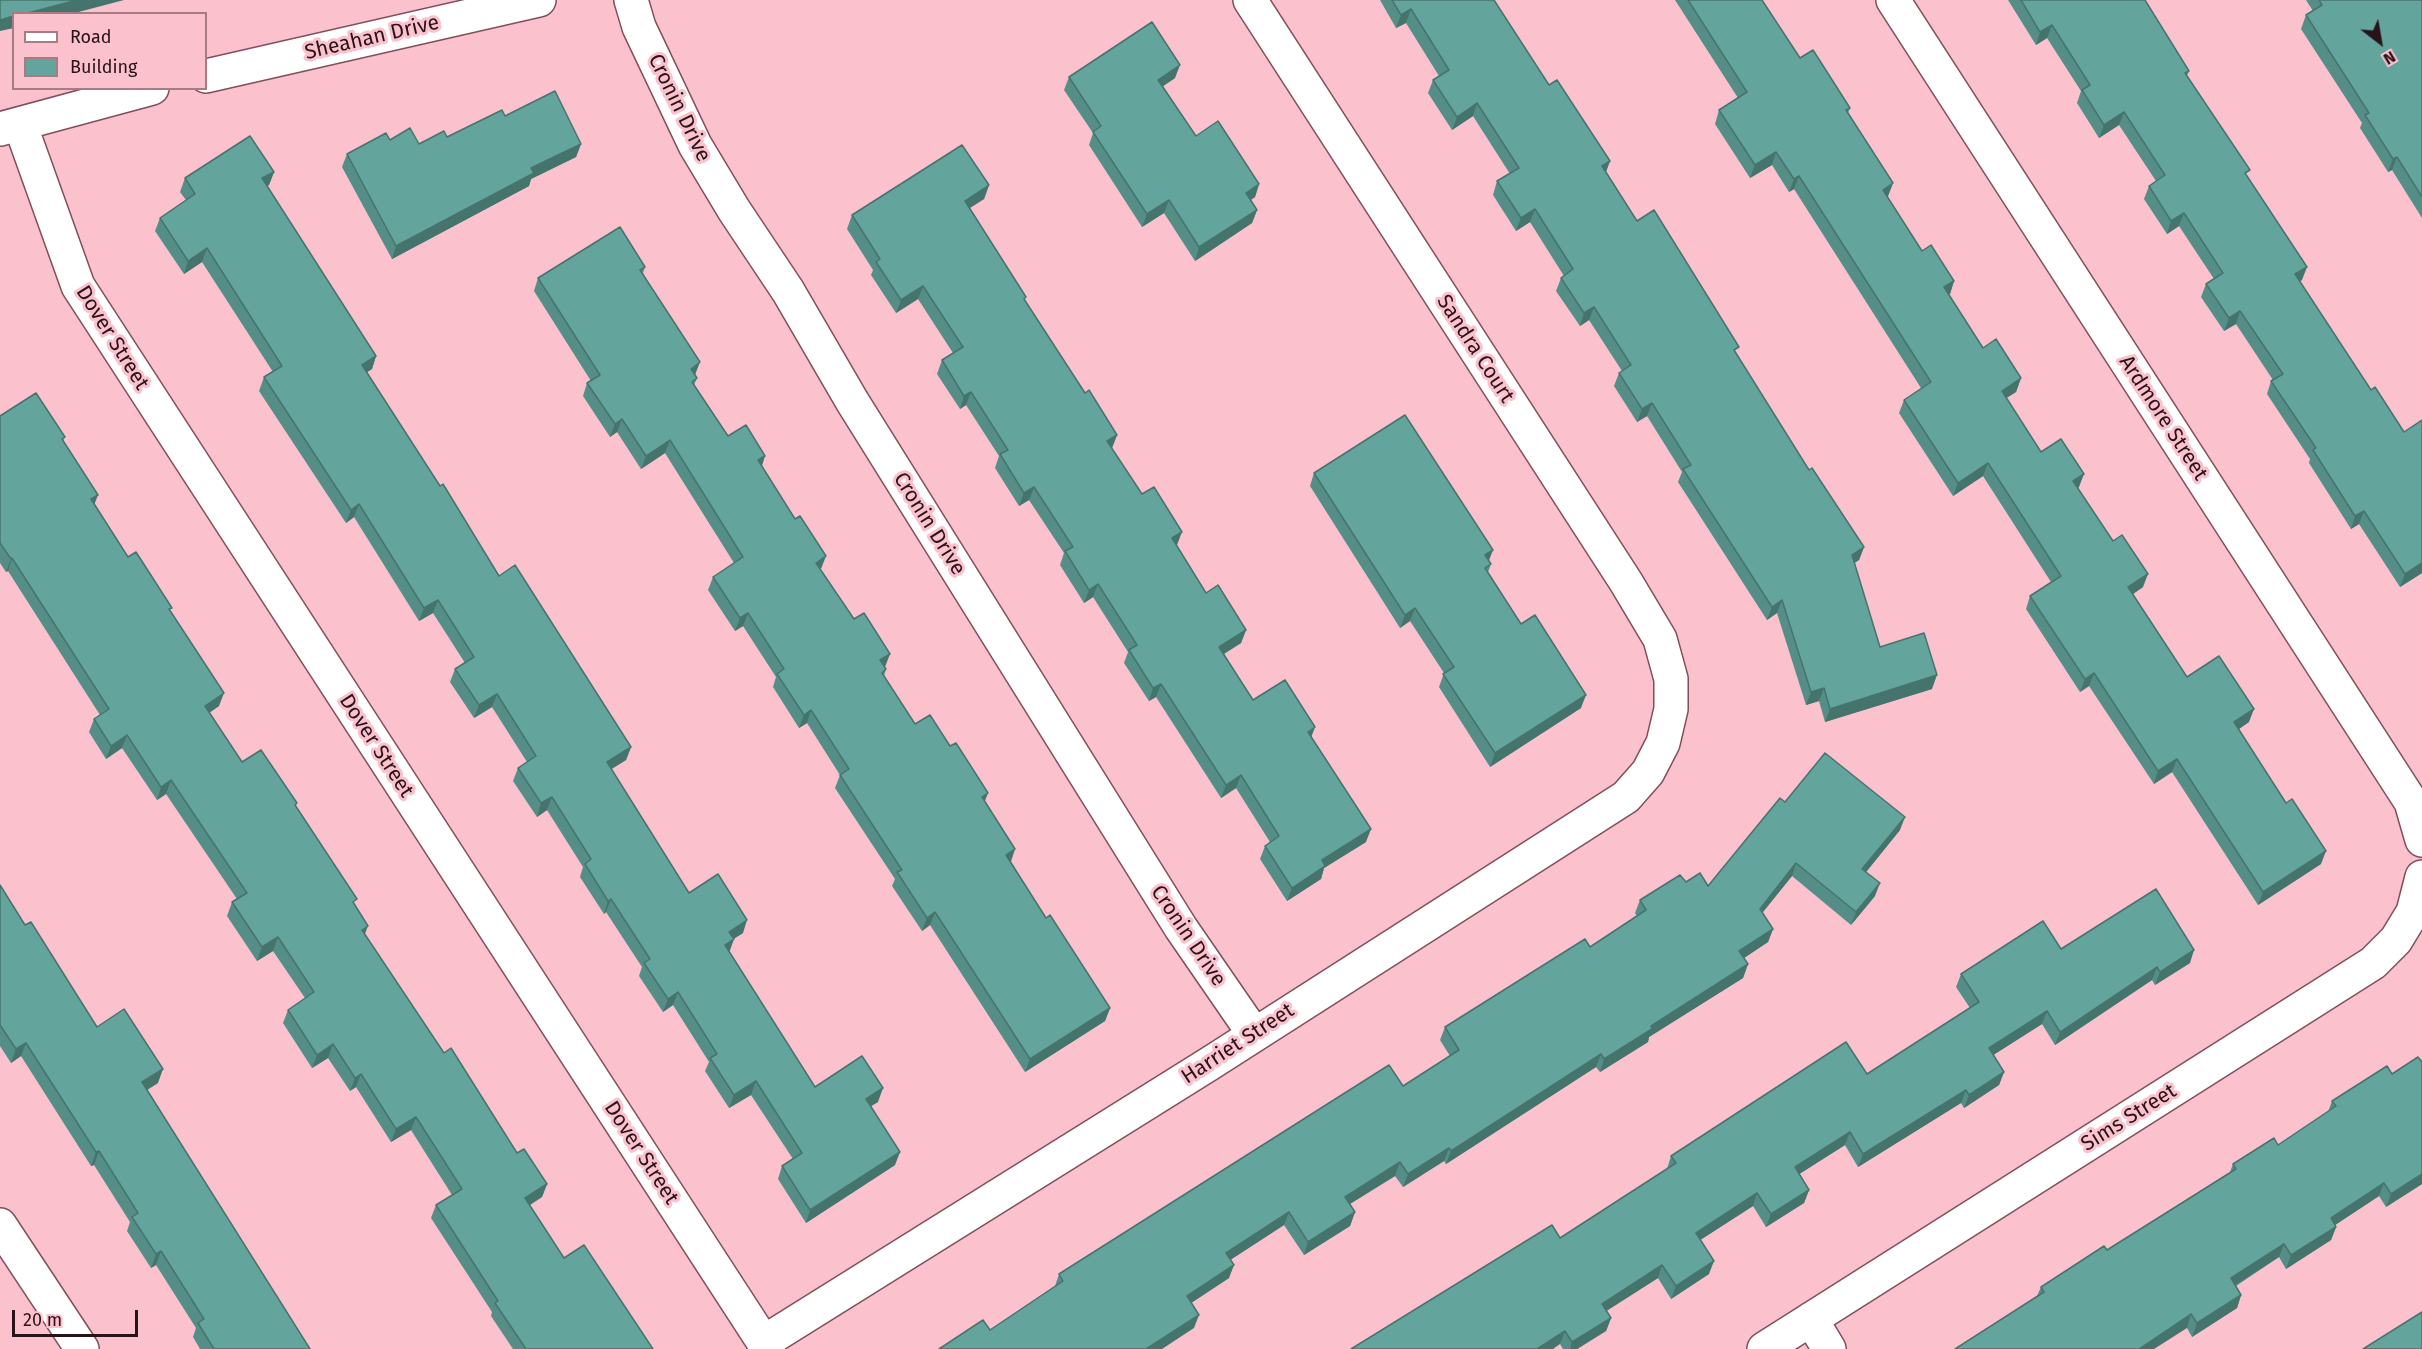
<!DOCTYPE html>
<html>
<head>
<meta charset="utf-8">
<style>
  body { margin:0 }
  #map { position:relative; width:2422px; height:1349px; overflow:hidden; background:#fbc1cd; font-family:"Fira Sans",sans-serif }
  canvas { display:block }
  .legend { position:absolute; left:12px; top:12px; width:195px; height:78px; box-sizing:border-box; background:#fbc1cd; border:2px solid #a77b85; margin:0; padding:8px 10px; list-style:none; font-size:18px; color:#281318 }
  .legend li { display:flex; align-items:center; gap:12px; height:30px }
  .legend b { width:30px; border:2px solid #a77b85 }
  .north { position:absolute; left:2350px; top:12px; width:60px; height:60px; -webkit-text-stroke:4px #fbc1cd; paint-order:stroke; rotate:149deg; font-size:16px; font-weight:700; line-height:24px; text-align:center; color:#281318 }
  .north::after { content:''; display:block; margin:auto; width:21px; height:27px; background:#281318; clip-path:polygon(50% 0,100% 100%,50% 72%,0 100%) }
  .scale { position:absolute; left:12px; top:1310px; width:126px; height:27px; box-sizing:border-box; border:3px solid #281318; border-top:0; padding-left:8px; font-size:18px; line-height:21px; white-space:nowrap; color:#281318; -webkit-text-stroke:4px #fbc1cd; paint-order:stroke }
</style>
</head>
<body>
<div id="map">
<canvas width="2422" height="1349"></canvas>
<ul class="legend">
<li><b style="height:8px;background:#fff"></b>Road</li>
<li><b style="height:16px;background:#63a59c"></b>Building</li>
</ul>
<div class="north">N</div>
<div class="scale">20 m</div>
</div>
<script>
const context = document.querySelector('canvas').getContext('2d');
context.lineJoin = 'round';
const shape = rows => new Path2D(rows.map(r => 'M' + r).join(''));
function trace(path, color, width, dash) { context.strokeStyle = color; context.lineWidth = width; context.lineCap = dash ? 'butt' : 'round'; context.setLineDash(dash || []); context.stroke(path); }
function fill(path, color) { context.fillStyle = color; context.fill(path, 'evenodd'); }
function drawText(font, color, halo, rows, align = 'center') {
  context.font = font + ' "Fira Sans",sans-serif'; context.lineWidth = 6; context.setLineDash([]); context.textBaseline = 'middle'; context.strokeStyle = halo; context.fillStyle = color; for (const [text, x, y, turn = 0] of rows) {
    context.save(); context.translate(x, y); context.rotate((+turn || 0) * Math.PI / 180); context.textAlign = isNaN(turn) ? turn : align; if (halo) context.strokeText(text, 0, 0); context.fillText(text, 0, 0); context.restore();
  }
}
const minor = shape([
  [631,0,639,27,695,145,734,210,788,291,852,401,1181,928,1254,1034],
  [1893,0,2411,802,2422,840],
  [206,76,539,0],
  [20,124,78,286,768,1349],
  [0,129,152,88],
  [0,1225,82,1349],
  [1811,1319,1829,1349],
  [764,1342,1209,1064,1626,797,1648,772,1663,743,1671,709,1671,679,1660,639,1626,582,1250,0],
  [1764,1349,2373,963,2396,940,2413,912,2422,877]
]);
const wall = shape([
  [1380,0,1494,0,1549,85,1610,161,1606,172,1637,221,1736,354,1809,470,1864,547,1859,560,1854,563,1880,647,1932,689,1825,722,1819,701,1806,705,1777,613,1767,620,1678,482,1682,472,1647,416,1637,422,1614,386,1619,373,1622,371,1589,320,1580,326,1556,291,1561,278,1564,276,1530,222,1516,231,1493,195,1497,181,1510,174,1473,116,1452,130,1428,93,1433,80,1439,76,1406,23,1396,28],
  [1675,0,1763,0,1762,1,1800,58,1850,108,1848,113,1893,183,1888,196,1887,197,1922,251,1954,281,1950,294,1948,295,1983,348,2021,378,2016,392,2006,398,2041,452,2079,487,2078,488,2143,587,2133,594,2187,677,2249,722,2239,729,2321,864,2258,905,2172,772,2154,784,2089,686,2080,692,2026,609,2030,596,2051,582,1983,476,1953,496,1899,413,1904,400,1921,388,1794,189,1789,192,1772,165,1750,178,1715,124,1719,110,1738,98],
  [2008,0,2145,0,2189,71,2187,76,2247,176,2302,280,2299,281,2422,573,2400,587,2359,524,2351,529,2309,463,2310,459,2267,394,2271,381,2273,380,2236,324,2224,331,2201,297,2206,284,2214,279,2179,226,2167,234,2144,199,2149,186,2156,181,2119,125,2099,138,2077,103,2081,91,2047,38,2036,45],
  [2306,0,2422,0,2422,218,2392,170,2388,172,2360,128,2362,123,2301,29,2306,15,2313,11],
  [1069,77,1175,78,1163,86,1196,136,1259,184,1255,197,1251,200,1257,210,1252,223,1195,261,1164,213,1142,227,1089,145,1093,133,1064,90],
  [505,116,581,144,576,157,531,179,529,186,392,259,342,167,347,154,390,140,419,144,447,137],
  [274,172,269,185,267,186,376,356,372,369,367,372,440,486,499,576,631,747,626,760,611,769,689,893,743,933,733,939,729,952,815,1087,878,1102,871,1106,895,1165,806,1223,778,1179,782,1166,793,1159,751,1095,729,1108,705,1071,709,1062,673,1005,663,1012,639,976,642,967,606,912,604,914,580,877,583,867,547,810,537,817,513,781,518,768,527,762,492,707,474,718,450,682,455,669,465,663,433,613,419,621,354,517,346,523,259,391,264,377,273,372,202,262,184,274,155,231,160,218,186,200,180,192,185,178],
  [989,185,984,199,970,208,1025,300,1085,393,1117,435,1112,448,1142,494,1177,545,1176,545,1206,593,1246,630,1241,643,1224,654,1253,700,1315,727,1311,737,1366,842,1324,868,1321,879,1287,901,1260,859,1265,846,1270,842,1236,788,1221,798,1156,697,1149,701,1124,663,1128,652,1093,597,1084,603,1060,565,1064,553,1029,500,1019,506,995,468,999,456,966,405,960,409,937,374,942,360,953,353,918,299,896,313,871,275,873,270,847,229,852,215],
  [645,267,643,273,697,378,694,385,728,436,762,466,821,570,886,669,884,676,915,724,984,801,1015,849,1011,862,1046,918,1110,1008,1105,1021,1025,1072,930,925,922,931,892,886,895,879,835,788,840,775,807,723,799,728,773,687,776,677,743,626,735,631,708,590,713,577,734,563,665,453,641,469,617,432,610,437,583,396,587,383,591,381,534,291,538,278],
  [0,416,65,437,63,441,94,504,128,557,170,611,219,706,209,713,242,762,296,806,355,905,365,935,444,1053,517,1153,547,1184,542,1197,530,1205,564,1258,653,1349,513,1349,491,1316,492,1312,431,1218,436,1205,452,1195,411,1130,391,1142,356,1087,350,1091,328,1058,312,1068,283,1023,288,1010,305,998,273,951,257,961,227,916,232,902,237,899,166,794,157,800,122,748,106,759,89,732,94,719,100,715,8,571,6,572,0,563],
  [1314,473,1489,561,1491,564,1488,572,1521,624,1581,708,1490,767,1439,687,1444,673,1410,621,1400,628,1310,486],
  [1785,802,1900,830,1866,872,1875,896,1851,925,1792,876,1762,913,1773,929,1768,942,1744,958,1748,964,1743,978,1649,1037,1648,1042,1600,1072,1596,1067,1446,1164,1444,1161,1403,1187,1395,1176,1350,1204,1355,1212,1350,1226,1304,1255,1284,1225,1230,1260,1229,1278,1191,1303,1194,1328,990,1330,1055,1286,1059,1274,1403,1086,1450,1056,1440,1040,1445,1027,1590,947,1637,916,1635,913,1640,900,1686,882,1708,886],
  [0,885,25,925,97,1027,158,1083,147,1090,310,1349,200,1349,193,1337,196,1328,156,1265,151,1268,127,1231,130,1222,94,1165,91,1166,21,1056,11,1063,0,1046],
  [2061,949,2190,963,2155,985,2152,980,2055,1045,2042,1024,1993,1055,2004,1072,1999,1085,1964,1108,1961,1103,1858,1167,1845,1145,1799,1174,1809,1190,1804,1203,1766,1227,1753,1206,1700,1240,1709,1274,1671,1299,1658,1278,1606,1311,1611,1318,1606,1331,1577,1349,1563,1349,1560,1344,1560,1238,1667,1169,1671,1156,1867,1074,1970,1008,1956,987,1961,974],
  [2422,1062,2422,1184,2386,1207,2379,1196,2335,1225,2336,1227,2331,1240,2286,1269,2279,1257,2236,1286,2241,1295,2237,1308,2192,1337,2187,1328,2037,1296,2041,1287,2107,1250,2230,1172,2233,1164,2278,1145,2328,1112,2332,1101,2392,1074]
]);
const shadedWall = shape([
  [77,0,124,0,71,14,24,14],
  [1411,9,1406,23,1396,28,1401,15],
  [14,16,14,28,0,31,0,20],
  [2052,25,2047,38,2036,45,2040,32],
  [1180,65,1175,78,1153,93,1158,80],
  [1477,103,1473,116,1452,130,1457,117],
  [2124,112,2119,125,2099,138,2104,125],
  [581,144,576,157,531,179,529,186,392,259,396,246,531,168],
  [1776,152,1772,165,1750,178,1755,165],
  [2397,157,2392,170,2388,172,2393,159],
  [1610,161,1605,174,1602,166],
  [274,172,269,185,258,192,262,178],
  [1799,176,1794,189,1789,192,1794,179],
  [1893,183,1888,196,1878,203,1883,190],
  [1259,184,1255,197,1241,206,1246,193],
  [989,185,984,199,960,214,965,201],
  [1169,200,1164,213,1142,227,1147,214],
  [1535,209,1530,222,1516,231,1521,218],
  [1257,210,1252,223,1195,261,1199,247],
  [2184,213,2179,226,2167,234,2171,221],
  [207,248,202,262,184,274,188,261],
  [2307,267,2302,280,2290,288,2295,274],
  [1954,281,1950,294,1939,300,1944,287],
  [923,286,918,299,896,313,901,300],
  [1594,307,1589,320,1580,326,1584,313],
  [2240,311,2236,324,2224,331,2229,318],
  [376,356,372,369,358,378,362,365],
  [700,362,695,375,691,369],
  [2021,378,2016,392,1997,404,2002,391],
  [971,392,966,405,960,409,964,396],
  [1652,403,1647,416,1637,422,1642,409],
  [622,419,617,432,610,437,615,424],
  [1117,435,1112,448,1107,441],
  [670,440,665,453,641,469,646,456],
  [765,456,761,469,758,460],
  [1988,463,1983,476,1953,496,1958,483],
  [2084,474,2079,487,2068,494,2073,481],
  [1034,487,1029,500,1019,506,1024,493],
  [98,495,93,508,91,499],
  [359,504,354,517,346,523,351,510],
  [2364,511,2359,524,2351,529,2355,516],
  [1182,532,1177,545,1167,551,1172,538],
  [1864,547,1859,560,1847,568,1852,555],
  [1493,550,1488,563,1485,555],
  [826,556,821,569,816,563],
  [12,558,8,571,6,572,11,559],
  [2422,563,2422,573,2400,587,2405,574],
  [2148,574,2143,587,2124,600,2128,587],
  [1098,584,1093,597,1084,603,1089,590],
  [438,600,433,613,419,621,424,608],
  [1782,600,1777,613,1767,620,1772,607],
  [1415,608,1410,621,1400,628,1405,615],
  [748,613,743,626,735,631,740,618],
  [1246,630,1241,643,1214,660,1219,647],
  [890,654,885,667,880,660],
  [2094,673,2089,686,2080,692,2085,679],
  [1937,675,1932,689,1825,722,1830,709],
  [1161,684,1156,697,1149,701,1153,688],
  [1824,688,1819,701,1806,705,1811,692],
  [224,693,219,706,200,719,205,706],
  [497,694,492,707,474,718,479,705],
  [1586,695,1581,708,1490,767,1495,753],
  [2254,709,2249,722,2230,735,2234,722],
  [811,710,807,723,799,728,804,715],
  [1315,727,1310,740,1308,732],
  [127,735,122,748,106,759,111,746],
  [631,747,626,760,602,775,607,762],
  [2177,759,2172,772,2154,784,2158,771],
  [1241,775,1236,788,1221,798,1226,785],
  [171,780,166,794,157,800,161,787],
  [988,793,983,806,982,797],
  [552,797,547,810,537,817,541,803],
  [1905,817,1900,830,1858,882,1862,869],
  [1371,829,1366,842,1324,868,1321,879,1287,901,1292,888,1322,860],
  [1015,849,1010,862,1006,855],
  [2326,851,2321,864,2258,905,2263,892],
  [1796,863,1792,876,1755,922,1760,909],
  [1880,883,1875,896,1851,925,1856,912],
  [611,899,606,912,604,914,608,901],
  [935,912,930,925,922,931,927,918],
  [747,920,743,933,724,945,729,932],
  [368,926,363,939,362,930],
  [1773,929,1768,942,1735,964,1739,951],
  [278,937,273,951,257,961,262,947],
  [734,939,729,953,725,945],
  [2194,950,2190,963,2155,985,2160,972],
  [1748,964,1743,978,1649,1037,1648,1042,1600,1072,1604,1059,1651,1026],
  [2157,967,2152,980,2055,1045,2060,1032],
  [678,992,673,1005,663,1012,668,999],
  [1110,1008,1105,1021,1025,1072,1030,1059],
  [2047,1011,2042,1024,1984,1061,1989,1048],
  [26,1043,21,1056,11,1063,16,1049],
  [333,1044,328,1058,312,1068,317,1055],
  [1601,1054,1596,1067,1446,1164,1451,1151],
  [163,1069,158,1083,137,1096,142,1082],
  [2004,1072,1999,1085,1964,1108,1969,1095],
  [361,1074,356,1087,350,1091,355,1078],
  [756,1081,751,1095,729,1108,734,1095],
  [883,1088,878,1102,861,1112,866,1099],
  [1966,1090,1961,1103,1858,1167,1863,1154],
  [416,1117,411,1130,391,1142,396,1129],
  [1850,1132,1845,1145,1790,1180,1795,1167],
  [1449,1148,1444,1161,1403,1187,1408,1174],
  [99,1151,94,1165,91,1166,96,1152],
  [900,1152,895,1165,806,1223,810,1210],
  [1400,1162,1395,1176,1340,1210,1345,1197],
  [2422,1174,2422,1184,2386,1207,2391,1194],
  [2384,1183,2379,1196,2326,1231,2331,1218],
  [547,1184,542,1197,520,1211,525,1198],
  [1809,1190,1804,1203,1766,1227,1771,1214],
  [1757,1193,1753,1206,1691,1246,1696,1233],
  [1289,1212,1284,1225,1221,1266,1226,1253],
  [1355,1212,1350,1226,1304,1255,1308,1242],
  [2336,1227,2331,1240,2286,1269,2291,1255],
  [2284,1244,2279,1257,2226,1291,2231,1278],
  [161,1251,156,1265,151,1268,156,1254],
  [1714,1261,1709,1274,1671,1299,1676,1286],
  [1234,1265,1229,1278,1182,1309,1187,1296],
  [1662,1265,1658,1278,1597,1317,1602,1304],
  [2241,1295,2237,1308,2192,1337,2197,1323],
  [2191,1314,2187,1328,2154,1349,2139,1349],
  [1199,1315,1194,1328,1162,1349,1146,1349],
  [1611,1318,1606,1331,1577,1349,1570,1349,1572,1342],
  [1565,1331,1560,1344,1553,1349,1537,1349]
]);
const building = shape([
  [0,0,77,0,24,14,14,14,14,16,0,20,0,0],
  [1392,0,1494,0,1549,85,1557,80,1610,161,1602,166,1637,221,1654,210,1739,347,1734,350,1809,470,1812,468,1864,547,1852,555,1880,647,1924,633,1937,675,1830,709,1824,688,1811,692,1782,600,1772,607,1683,469,1691,465,1652,403,1642,409,1619,373,1631,365,1594,307,1584,313,1561,278,1573,269,1535,209,1521,218,1497,181,1519,168,1477,103,1457,117,1433,80,1449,70,1411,9,1401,15,1392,0],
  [1688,0,1762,0,1800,58,1813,50,1850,108,1846,110,1893,183,1883,190,1922,251,1931,245,1954,281,1944,287,1983,348,1996,339,2021,378,2002,391,2041,452,2061,439,2084,474,2073,481,2113,541,2122,535,2148,574,2128,587,2187,677,2219,656,2254,709,2234,722,2286,803,2292,799,2326,851,2263,892,2177,759,2158,771,2094,673,2085,679,2030,596,2061,576,1988,463,1958,483,1904,400,1931,382,1799,176,1794,179,1776,152,1755,165,1719,110,1747,92,1688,0],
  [2021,0,2145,0,2189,71,2185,73,2250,170,2245,173,2307,267,2295,274,2371,390,2375,387,2404,432,2422,420,2422,563,2405,574,2364,511,2355,516,2313,450,2316,448,2271,381,2283,374,2240,311,2229,318,2206,284,2223,273,2184,213,2171,221,2149,186,2165,175,2124,112,2104,125,2082,90,2090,85,2052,25,2040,32,2021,0],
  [2319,0,2422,0,2422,197,2397,157,2393,159,2365,115,2369,113,2306,15,2322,5,2319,0],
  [1152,22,1180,65,1158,80,1196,136,1218,121,1259,184,1246,193,1257,210,1199,247,1169,200,1147,214,1093,132,1101,126,1069,77,1152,22],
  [555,91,581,144,531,168,534,173,396,246,347,154,386,133,390,140,410,128,419,144,444,131,447,137,502,110,505,116,555,91],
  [250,136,274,172,262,178,376,356,362,365,440,486,443,484,499,576,515,565,631,747,607,762,689,893,718,874,747,920,729,932,734,939,725,945,815,1087,862,1056,883,1088,866,1099,900,1152,810,1210,782,1166,802,1153,756,1081,734,1095,710,1058,717,1054,678,992,668,999,644,963,650,959,611,899,608,901,585,864,591,859,552,797,541,803,518,768,536,756,497,694,479,705,455,669,474,657,438,600,424,608,359,504,351,510,264,377,282,366,207,248,188,261,160,218,195,194,185,178,250,136],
  [962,145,989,185,965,201,1026,297,1024,299,1085,393,1089,390,1117,435,1107,441,1142,494,1154,487,1182,532,1172,538,1206,593,1218,585,1246,630,1219,647,1253,700,1285,680,1315,727,1308,732,1371,829,1322,860,1325,866,1292,888,1265,846,1279,836,1241,775,1226,785,1161,684,1153,688,1129,650,1137,645,1098,584,1089,590,1065,551,1073,547,1034,487,1024,493,1000,454,1008,450,971,392,964,396,942,360,963,347,923,286,901,300,876,262,880,259,852,215,962,145],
  [620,227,645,267,640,270,700,362,691,369,697,378,692,382,728,436,746,425,765,456,758,460,795,519,800,516,826,556,816,563,854,619,864,613,890,654,880,660,886,669,882,673,915,724,930,715,950,746,956,743,988,793,982,797,1015,849,1006,855,1046,918,1050,915,1110,1008,1030,1059,935,912,927,918,897,872,902,870,840,775,849,769,811,710,804,715,777,674,784,669,748,613,740,618,713,577,743,557,670,440,646,456,622,419,615,424,587,383,600,375,538,278,620,227],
  [36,393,65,437,62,439,98,495,91,499,128,557,136,552,172,608,169,609,224,693,205,706,242,762,261,750,297,803,295,805,357,899,353,902,368,926,362,930,444,1053,451,1048,517,1153,524,1149,547,1184,525,1198,564,1258,584,1245,653,1349,526,1349,495,1303,498,1301,436,1205,462,1189,416,1117,396,1129,361,1074,355,1078,333,1044,317,1055,288,1010,314,992,278,937,262,947,232,902,247,893,171,780,161,787,127,735,111,746,94,719,109,709,12,558,11,559,0,543,0,416,36,393],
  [1405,415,1493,550,1485,555,1491,564,1485,568,1521,624,1535,615,1586,695,1495,753,1443,674,1454,667,1415,608,1405,615,1314,473,1405,415],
  [1825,753,1905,817,1862,869,1880,883,1856,912,1796,863,1760,909,1773,929,1739,951,1748,964,1651,1026,1652,1029,1604,1059,1601,1054,1451,1151,1449,1148,1408,1174,1400,1162,1345,1197,1355,1212,1308,1242,1289,1212,1226,1253,1234,1265,1187,1296,1199,1315,1146,1349,939,1349,983,1320,990,1330,1063,1281,1059,1274,1389,1065,1403,1086,1459,1050,1445,1027,1585,939,1590,947,1646,910,1640,900,1680,875,1686,882,1700,873,1708,886,1780,798,1785,802,1825,753],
  [0,885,25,925,31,922,97,1027,124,1009,163,1069,142,1082,310,1349,214,1349,198,1323,204,1319,161,1251,156,1254,132,1217,138,1213,99,1151,96,1152,26,1043,16,1049,0,1025,0,885],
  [2156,889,2194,950,2160,972,2157,967,2060,1032,2047,1011,1989,1048,2004,1072,1969,1095,1966,1090,1863,1154,1850,1132,1795,1167,1809,1190,1771,1214,1757,1193,1696,1233,1714,1261,1676,1286,1662,1265,1602,1304,1611,1318,1572,1342,1565,1331,1537,1349,1351,1349,1552,1225,1560,1238,1676,1163,1671,1156,1846,1042,1867,1074,1979,1002,1961,974,2043,921,2061,949,2156,889],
  [2418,1057,2422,1062,2422,1174,2391,1194,2384,1183,2331,1218,2336,1227,2291,1255,2284,1244,2231,1278,2241,1295,2197,1323,2191,1314,2139,1349,1955,1349,2044,1292,2041,1287,2104,1246,2107,1250,2236,1169,2233,1164,2274,1138,2278,1145,2336,1106,2332,1101,2387,1066,2392,1074,2418,1057],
  [2422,1312,2422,1349,2363,1349,2422,1312]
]);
const streetNames = [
  ["Sheahan Drive",372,38,-13],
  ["Cronin Drive",679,108,64],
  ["Dover Street",112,338,58],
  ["Sandra Court",1475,349,57],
  ["Ardmore Street",2163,418,57],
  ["Cronin Drive",929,524,58],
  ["Dover Street",376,746,57],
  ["Cronin Drive",1188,936,56],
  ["Harriet Street",1238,1044,-33],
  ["Sims Street",2129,1118,-32],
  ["Dover Street",641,1153,57]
];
trace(minor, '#814f5b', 36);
trace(minor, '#fff', 33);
fill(wall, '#558e86');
fill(shadedWall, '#45746d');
fill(building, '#63a59c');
trace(building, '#45746d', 1.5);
drawText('21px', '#281318', '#fbc1cd', streetNames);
</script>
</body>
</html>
